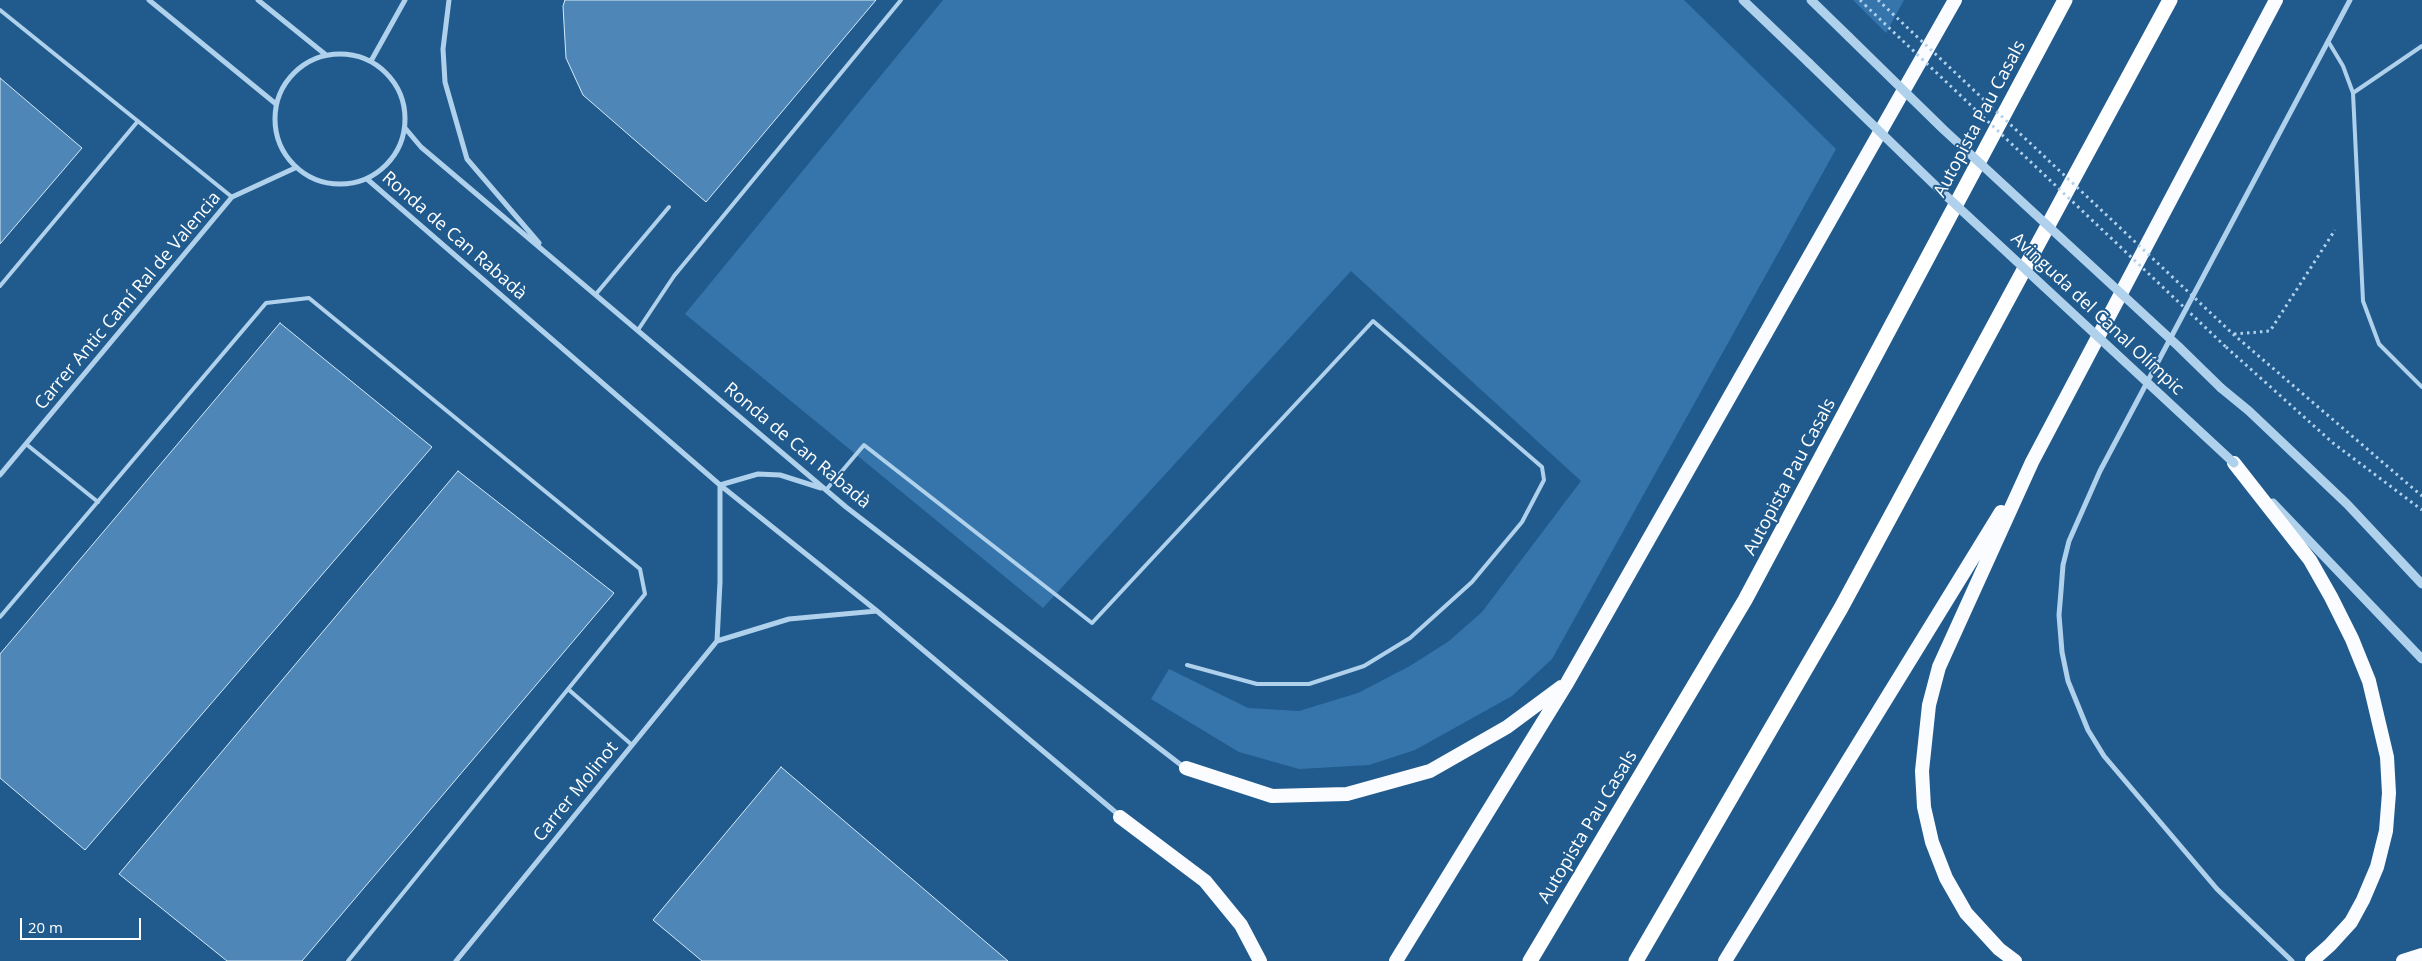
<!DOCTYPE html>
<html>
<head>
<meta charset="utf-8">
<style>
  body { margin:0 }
  #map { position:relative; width:2422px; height:961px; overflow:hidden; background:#215b8e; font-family:"Open Sans",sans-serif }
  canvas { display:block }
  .scale { position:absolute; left:20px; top:918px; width:121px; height:22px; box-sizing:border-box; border:2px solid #fff; border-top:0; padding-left:6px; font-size:15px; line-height:18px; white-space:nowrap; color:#fff; -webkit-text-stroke:4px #215b8e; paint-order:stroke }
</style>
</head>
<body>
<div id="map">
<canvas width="2422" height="961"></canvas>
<div class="scale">20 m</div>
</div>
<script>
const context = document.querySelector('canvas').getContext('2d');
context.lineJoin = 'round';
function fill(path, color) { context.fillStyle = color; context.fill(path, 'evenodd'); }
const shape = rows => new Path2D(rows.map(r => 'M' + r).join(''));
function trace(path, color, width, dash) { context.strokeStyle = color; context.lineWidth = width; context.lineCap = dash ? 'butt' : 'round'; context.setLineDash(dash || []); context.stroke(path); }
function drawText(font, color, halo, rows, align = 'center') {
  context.font = font + ' "Open Sans",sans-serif'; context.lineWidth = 4; context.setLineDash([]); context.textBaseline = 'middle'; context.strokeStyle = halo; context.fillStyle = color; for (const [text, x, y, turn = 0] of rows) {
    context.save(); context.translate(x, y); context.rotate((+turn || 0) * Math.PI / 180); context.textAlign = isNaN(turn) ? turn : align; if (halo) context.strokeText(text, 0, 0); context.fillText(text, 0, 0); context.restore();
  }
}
const green = shape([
  [943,0,1684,0,1836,149,1552,659,1512,696,1415,750,1369,765,1299,769,1239,752,1151,699,1169,669,1248,708,1299,711,1358,693,1410,666,1449,641,1482,612,1581,481,1351,271,1043,608,685,314],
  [1853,0,1904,0,1886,33]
]);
const building = shape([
  [565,0,876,0,706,202,583,95,566,58,563,6,565,0],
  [0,78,82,148,0,244,0,78],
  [280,323,432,447,85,850,0,778,0,654,280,323],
  [458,471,614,593,302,961,227,961,119,874,458,471],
  [781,767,1008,961,702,961,653,920,781,767]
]);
const path = shape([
  [1860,0,1865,5],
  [2233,334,2422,496],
  [2234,334,2270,331,2335,230],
  [2226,347,2333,443,2422,510]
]);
const service = shape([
  [0,10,232,197],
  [2328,41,2343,66,2353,93,2363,301,2379,344,2422,387],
  [2353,93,2422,46],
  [0,286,138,121],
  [596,294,669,207],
  [638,330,674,276,901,0],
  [26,444,98,502],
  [826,490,864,445,1092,623,1373,321,1542,467,1544,480,1522,522,1472,582,1410,638,1364,666,1309,684,1257,684,1187,665],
  [0,617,266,303,309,298,640,569,645,594,348,961],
  [568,689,632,745]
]);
const minor = shape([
  [149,0,276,104],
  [258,0,326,55],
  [449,0,443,49,445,82,467,159,539,243],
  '275 119a65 65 0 1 1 130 0a65 65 0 1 1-130 0Z',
  [371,61,405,0],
  [405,128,421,147,846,507,1185,768],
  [367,179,720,485,877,611,1120,816],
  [0,475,232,197,295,168],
  [720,485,758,474,780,475,821,488],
  [717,641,789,619,877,611],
  [456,961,717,641,720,582,720,485],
  [2292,961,2217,889,2104,756,2088,730,2068,681,2062,652,2059,615,2061,591,2063,565,2069,541,2100,471,2350,0]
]);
const tertiary = shape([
  [1743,0,1809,63],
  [1811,0,1849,37],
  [2221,388,2249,411,2347,504,2422,584],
  [2273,503,2422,659]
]);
const trunk = shape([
  [2234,463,2310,560,2331,597,2352,639,2369,681,2387,757,2389,793,2386,831,2377,867,2363,900,2351,922,2330,945,2312,961],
  [1186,768,1272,796,1347,794,1430,771,1507,727,1561,687],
  [1120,817,1205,881,1241,925,1260,961],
  [1396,961,1567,683,1955,0],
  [1725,961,2001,512],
  [2015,961,1999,949,1966,913,1946,878,1932,842,1924,807,1922,771,1929,705,1939,667,2032,462,2276,0],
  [2403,961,2422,955]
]);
const motorway = shape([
  [1530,961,1745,600,2065,0],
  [1636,961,1841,608,2170,0]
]);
const pathBridge = shape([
  [1878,0,2233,334],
  [1865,5,2226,347]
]);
const tertiaryBridge = shape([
  [1849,37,1943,129,2178,346,2221,388],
  [1809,63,1943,193,2234,463]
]);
const streetNames = [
  ["Autopista Pau Casals",1980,119,-62],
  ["Ronda de Can Rabadà",454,236,41],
  ["Carrer Antic Camí Ral de Valencia",128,301,-50],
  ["Avinguda del Canal Olímpic",2097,314,43],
  ["Ronda de Can Rabadà",797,446,40],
  ["Autopista Pau Casals",1790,477,-62],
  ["Carrer Molinot",576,792,-51],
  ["Autopista Pau Casals",1588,827,-59]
];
fill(green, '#3575ab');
fill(building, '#4e87b7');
trace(building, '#d6e9f9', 1);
trace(path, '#b0d1ec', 3, [2.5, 4]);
trace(service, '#b0d1ec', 4);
trace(minor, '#b0d1ec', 5);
trace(tertiary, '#b0d1ec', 9);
trace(trunk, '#fafcff', 14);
trace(motorway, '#fff', 15);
trace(pathBridge, '#b0d1ec', 3, [2.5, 4]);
trace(tertiaryBridge, '#b0d1ec', 9);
drawText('18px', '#fff', '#215b8e', streetNames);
</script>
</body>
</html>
